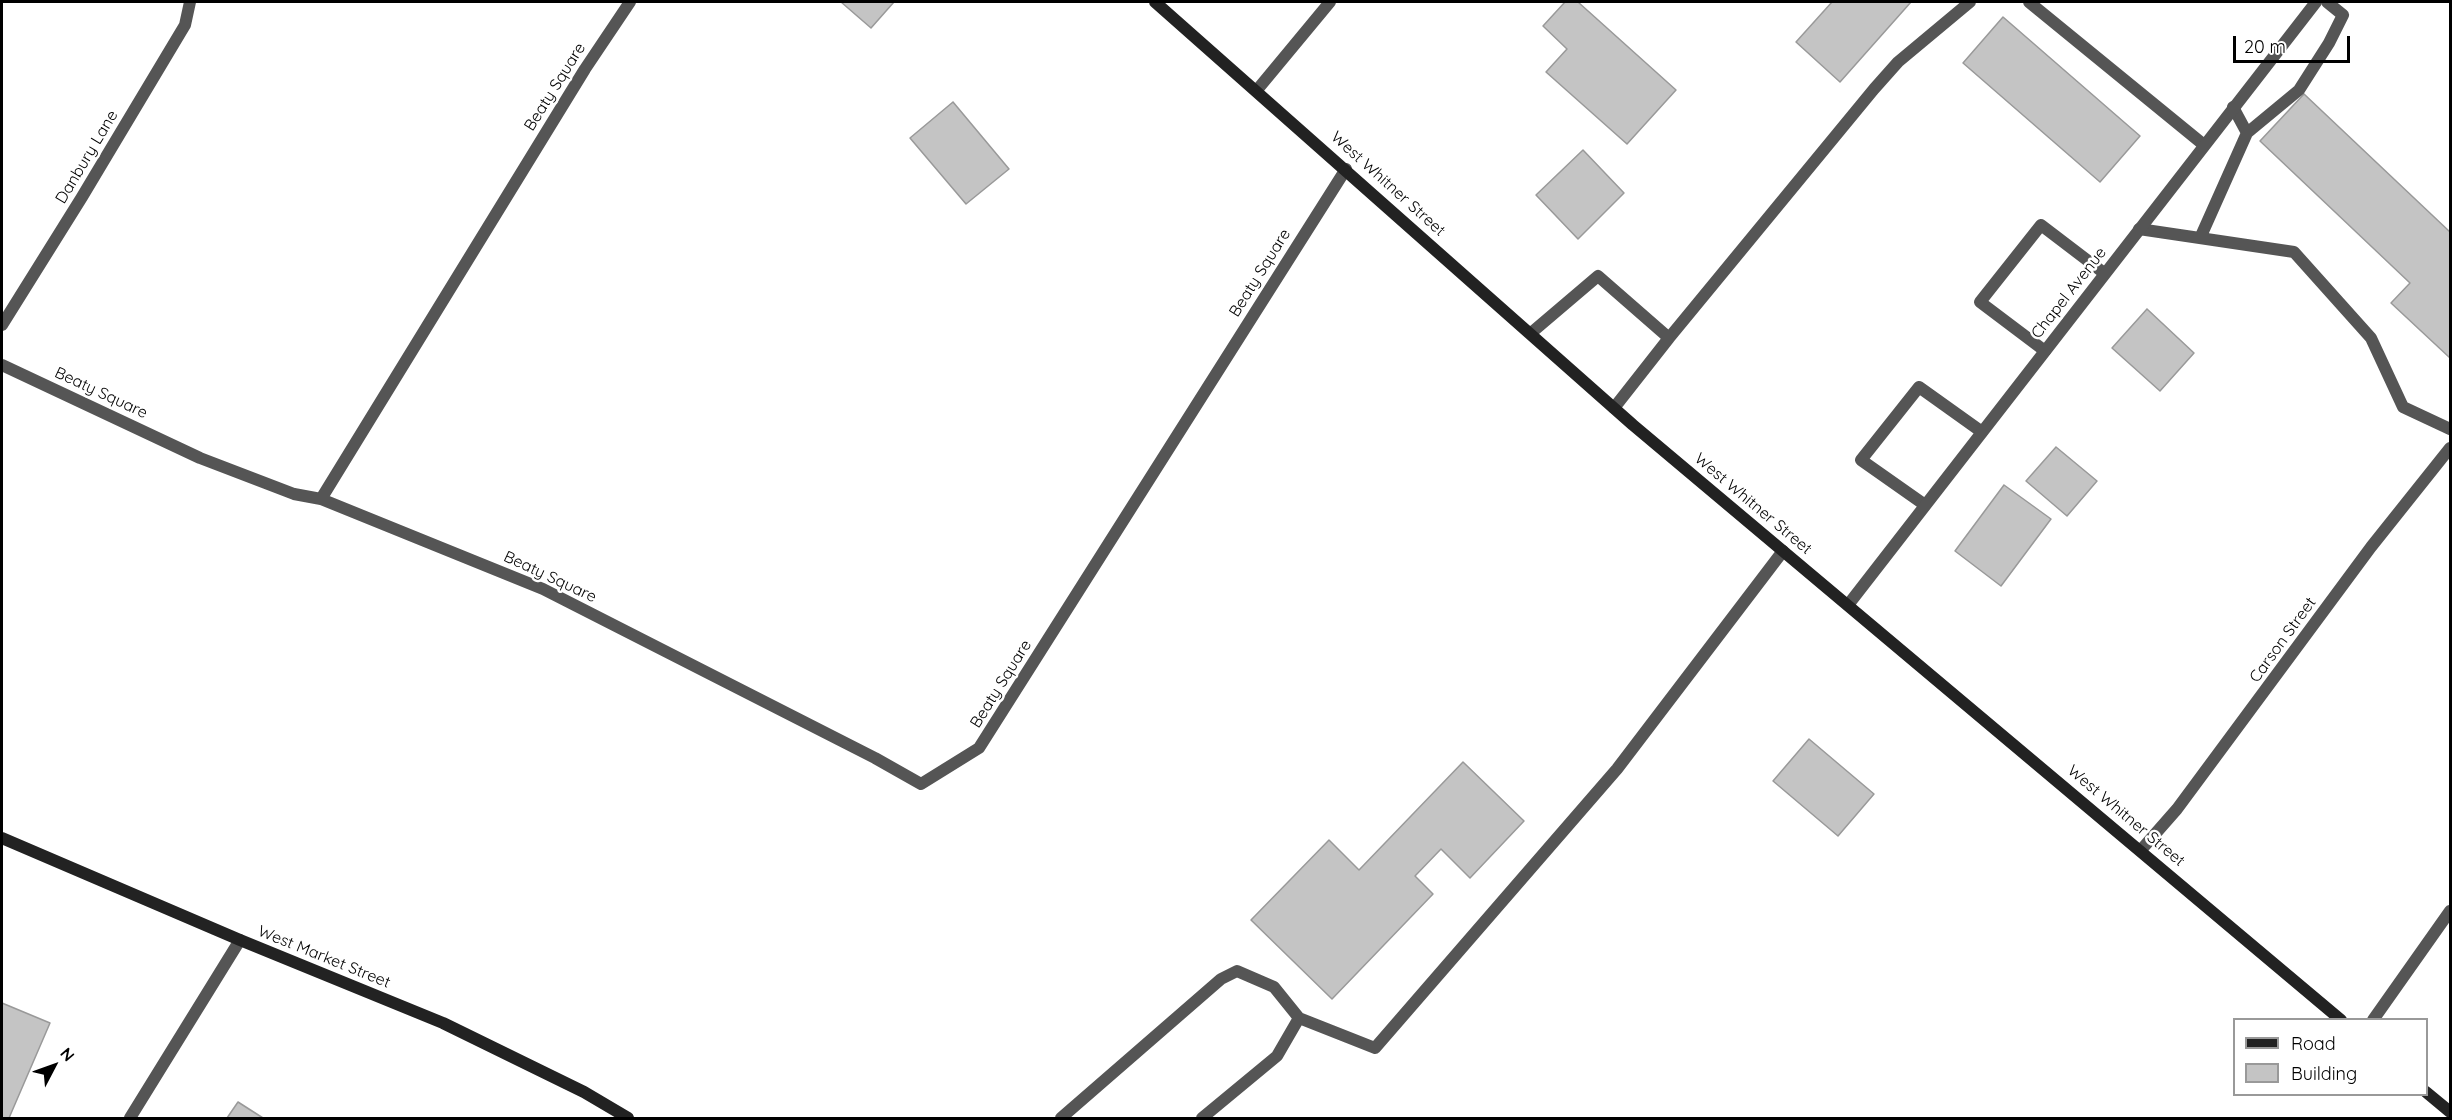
<!DOCTYPE html>
<html>
<head>
<meta charset="utf-8">
<style>
  body { margin:0 }
  #map { position:relative; width:2452px; height:1120px; overflow:hidden; background:#fff; font-family:Quicksand,sans-serif }
  canvas { display:block }
  .frame { position:absolute; inset:0; border:3px solid #000; pointer-events:none }
  .legend { position:absolute; left:2233px; top:1018px; width:195px; height:78px; box-sizing:border-box; background:#fff; border:2px solid #999; margin:0; padding:8px 10px; list-style:none; font-size:18px; color:#000 }
  .legend li { display:flex; align-items:center; gap:12px; height:30px }
  .legend b { width:30px; border:2px solid #999 }
  .north { position:absolute; left:24px; top:1036px; width:60px; height:60px; -webkit-text-stroke:4px #fff; paint-order:stroke; rotate:49deg; font-size:16px; font-weight:700; line-height:24px; text-align:center; color:#000 }
  .north::after { content:''; display:block; margin:auto; width:21px; height:27px; background:#000; clip-path:polygon(50% 0,100% 100%,50% 72%,0 100%) }
  .scale { position:absolute; left:2233px; top:36px; width:117px; height:27px; box-sizing:border-box; border:3px solid #000; border-top:0; padding-left:8px; font-size:18px; line-height:21px; white-space:nowrap; color:#000; -webkit-text-stroke:4px #fff; paint-order:stroke }
</style>
</head>
<body>
<div id="map">
<canvas width="2452" height="1120"></canvas>
<div class="frame"></div>
<ul class="legend">
<li><b style="height:8px;background:#222"></b>Road</li>
<li><b style="height:16px;background:#c4c4c4"></b>Building</li>
</ul>
<div class="north">N</div>
<div class="scale">20 m</div>
</div>
<script>
const context = document.querySelector('canvas').getContext('2d');
context.lineJoin = 'round';
function fill(path, color) { context.fillStyle = color; context.fill(path, 'evenodd'); }
const shape = rows => new Path2D(rows.map(r => 'M' + r).join(''));
function trace(path, color, width, dash) { context.strokeStyle = color; context.lineWidth = width; context.lineCap = dash ? 'butt' : 'round'; context.setLineDash(dash || []); context.stroke(path); }
function drawText(font, color, halo, rows, align = 'center') {
  context.font = font + ' Quicksand,sans-serif'; context.lineWidth = 5; context.setLineDash([]); context.textBaseline = 'middle'; context.strokeStyle = halo; context.fillStyle = color; for (const [text, x, y, turn = 0] of rows) {
    context.save(); context.translate(x, y); context.rotate((+turn || 0) * Math.PI / 180); context.textAlign = isNaN(turn) ? turn : align; if (halo) context.strokeText(text, 0, 0); context.fillText(text, 0, 0); context.restore();
  }
}
const building = shape([
  [841,2,894,2,871,28,841,2],
  [1565,2,1578,2,1676,90,1627,144,1546,72,1567,49,1543,26,1565,2],
  [1832,2,1911,2,1840,82,1796,42,1832,2],
  [2003,17,2140,136,2100,182,1963,63,2003,17],
  [2304,94,2450,232,2450,358,2391,303,2410,283,2260,141,2304,94],
  [953,102,1009,169,966,204,910,138,953,102],
  [1583,150,1624,193,1578,239,1536,195,1583,150],
  [2147,309,2194,353,2160,391,2112,348,2147,309],
  [2056,447,2097,481,2067,516,2026,481,2056,447],
  [2004,485,2051,519,2001,586,1955,551,2004,485],
  [1809,739,1874,794,1838,836,1773,781,1809,739],
  [1463,762,1524,821,1470,878,1441,849,1415,876,1433,894,1332,999,1251,920,1329,840,1359,870,1463,762],
  [2,1003,50,1023,9,1118,2,1118,2,1003],
  [238,1102,263,1118,227,1118,238,1102]
]);
const lane = shape([
  [2029,2,2204,145],
  [2247,133,2299,90,2329,43,2343,15,2327,2],
  [2139,229,2294,252,2371,338,2403,407,2450,429],
  [2201,236,2247,133,2233,107],
  [1531,333,1598,276,1669,338,1614,408],
  [1669,338,1874,89,1898,62,1970,2],
  [2045,351,1980,302,2041,225,2104,273],
  [1925,505,1861,460,1919,387,1982,432],
  [130,1118,240,940],
  [1061,1118,1221,979,1237,971,1274,987,1299,1018,1375,1048,1617,769,1783,551],
  [1202,1118,1277,1056,1299,1018]
]);
const street = shape([
  [1257,90,1330,2],
  [2,325,82,197,185,25,190,2],
  [2,365,200,458,294,494,321,499,543,589,875,758,921,784,979,748,1346,169],
  [321,499,585,69,630,2],
  [1848,605,2316,2],
  [2141,850,2177,809,2371,547,2450,448],
  [2373,1020,2450,911]
]);
const secondary = shape([
  [1155,2,1633,425,2341,1020],
  [2,838,240,940,443,1023,584,1092,628,1118],
  [2426,1092,2450,1112]
]);
const streetNames = [
  ["Beaty Square",555,87,-58],
  ["Danbury Lane",87,157,-59],
  ["West Whitner Street",1388,184,42],
  ["Beaty Square",1260,273,-58],
  ["Chapel Avenue",2069,293,-52],
  ["Beaty Square",101,393,25],
  ["West Whitner Street",1753,504,40],
  ["Beaty Square",550,577,25],
  ["Carson Street",2283,640,-54],
  ["Beaty Square",1001,684,-58],
  ["West Whitner Street",2126,816,40],
  ["West Market Street",324,957,22]
];
fill(building, '#c4c4c4');
trace(building, '#999', 1.5);
trace(lane, '#555', 12);
trace(street, '#555', 12);
trace(secondary, '#222', 12);
drawText('16px', '#000', '#fff', streetNames);
</script>
</body>
</html>
